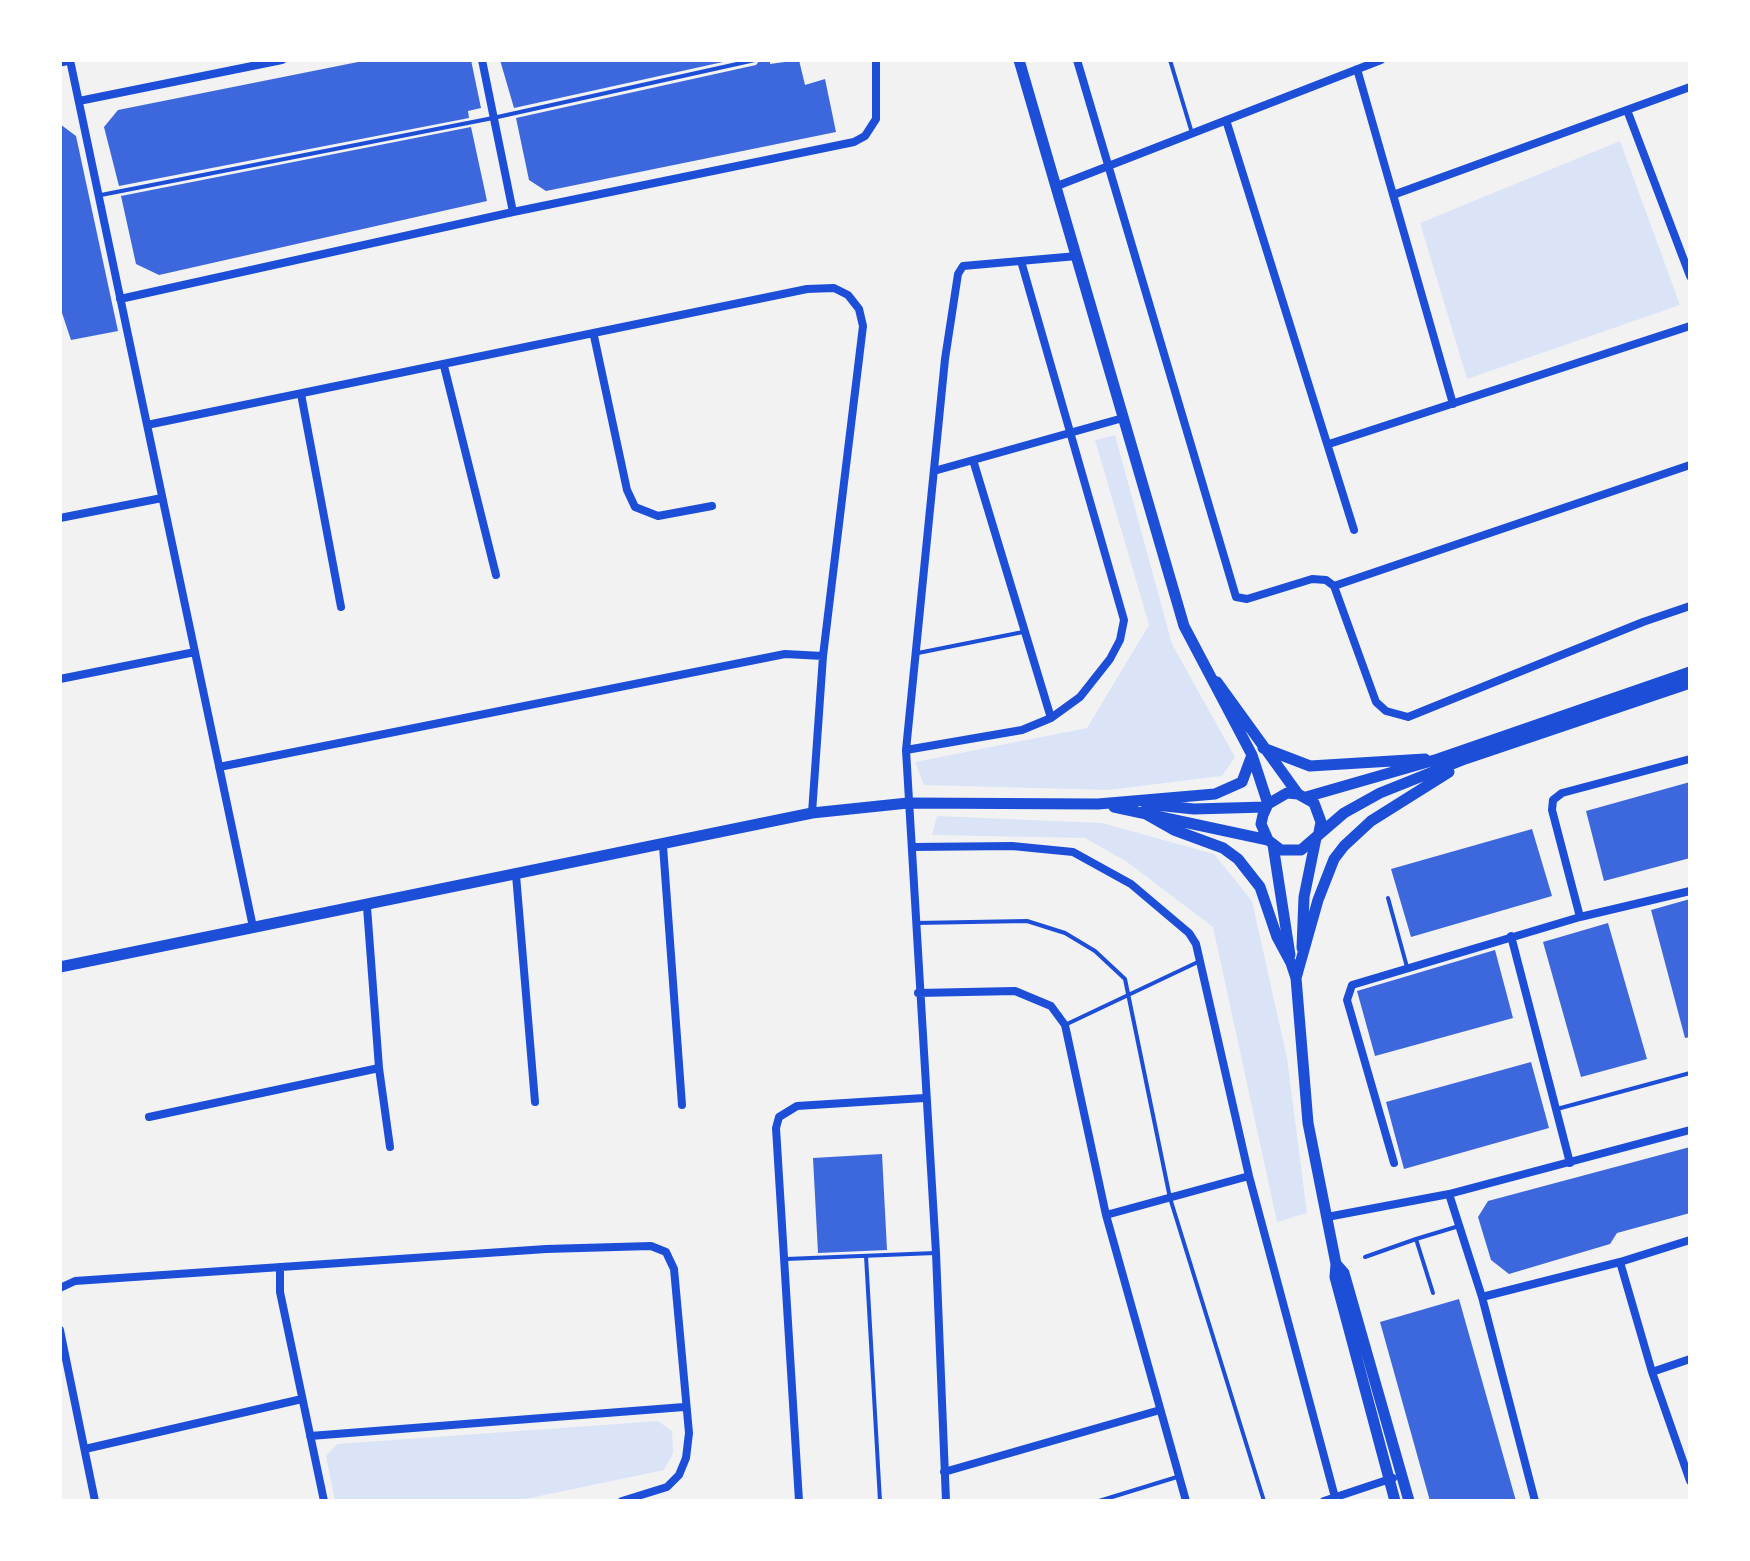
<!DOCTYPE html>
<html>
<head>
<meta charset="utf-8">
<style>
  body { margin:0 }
  #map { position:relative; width:1750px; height:1561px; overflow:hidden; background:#f2f2f2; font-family:Quicksand,sans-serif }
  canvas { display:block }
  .frame { position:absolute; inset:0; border:62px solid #fff; pointer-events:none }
</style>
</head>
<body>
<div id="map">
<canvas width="1750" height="1561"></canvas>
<div class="frame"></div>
</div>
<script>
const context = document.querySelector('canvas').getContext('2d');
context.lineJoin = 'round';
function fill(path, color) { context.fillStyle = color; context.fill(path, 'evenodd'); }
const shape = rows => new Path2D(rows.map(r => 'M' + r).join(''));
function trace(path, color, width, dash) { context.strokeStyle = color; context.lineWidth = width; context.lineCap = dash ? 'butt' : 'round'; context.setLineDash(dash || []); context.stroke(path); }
const green = shape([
  [1620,141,1680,305,1467,379,1420,223],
  [1115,435,1172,644,1235,757,1222,776,1108,790,924,785,915,762,1087,728,1149,625,1095,440],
  [937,816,1102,823,1214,854,1252,901,1287,1058,1307,1213,1277,1222,1213,927,1127,862,1085,838,932,835],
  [658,1421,672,1431,673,1453,664,1470,516,1501,335,1501,326,1456,337,1444]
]);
const building = shape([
  [368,60,471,60,481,108,468,111,469,118,119,186,104,127,118,110],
  [500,60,732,60,514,108],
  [760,60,770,60,770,64,799,60,805,85,825,79,836,132,546,191,529,180,516,118,756,65],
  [60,124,76,136,118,331,71,340,60,307],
  [471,127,487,201,159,275,136,264,121,196],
  [1690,782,1690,858,1604,881,1586,811],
  [1532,829,1552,896,1411,937,1391,869],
  [1690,899,1690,1037,1685,1038,1651,910],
  [1608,923,1647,1059,1581,1077,1543,942],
  [1495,950,1513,1018,1375,1056,1357,991],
  [1531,1062,1549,1128,1404,1169,1386,1102],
  [1690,1147,1690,1213,1617,1233,1610,1244,1509,1274,1491,1260,1478,1217,1488,1201],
  [882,1154,887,1250,818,1253,813,1158],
  [1459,1299,1516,1501,1430,1501,1380,1322]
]);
const service = shape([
  [1170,60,1192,133],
  [101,195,493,118,755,60],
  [918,653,1023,632],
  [1388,898,1407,967],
  [915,923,1027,921,1065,933,1095,951,1125,979,1170,1198,1264,1501],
  [1067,1024,1200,961],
  [1557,1109,1690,1073],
  [866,1256,880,1501],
  [1365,1257,1416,1239],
  [786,1259,935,1253],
  [1433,1293,1416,1239,1459,1226],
  [1099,1501,1177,1477]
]);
const minor = shape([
  [70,60,253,927],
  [482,60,513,212],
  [1077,60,1236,597,1247,599,1312,579,1326,580,1334,586,1690,465],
  [1357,69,1453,404],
  [79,101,282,60],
  [1627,110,1690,276],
  [1226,120,1354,530],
  [1057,186,1381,60],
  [1393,195,1690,87],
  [120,299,513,212,854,142,865,136,876,119,876,60],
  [594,336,627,490,635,507,658,516,712,506],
  [444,366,496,575],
  [301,394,341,607],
  [147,425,807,289,834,288,848,295,859,309,863,326,823,656,812,813],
  [1329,444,1690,326],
  [973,460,1051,718],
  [934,471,1123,418],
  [60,518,162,498],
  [1334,586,1376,702,1386,711,1408,717,1643,622,1690,606],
  [60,679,195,652],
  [906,750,1022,730,1051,718,1080,697,1110,659,1120,640,1124,620,1021,261],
  [219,767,785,654,823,656],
  [663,846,682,1105],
  [913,847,1012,846,1073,852,1131,884,1189,933,1196,944,1249,1176,1336,1501],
  [516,875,535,1102],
  [367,907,379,1068,390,1147],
  [1580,917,1552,810,1553,800,1562,793,1690,759],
  [1511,936,1570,1163],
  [918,993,1015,991,1051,1006,1065,1025,1106,1215,1186,1501],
  [149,1117,379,1068],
  [1394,1163,1347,1000,1352,985,1580,917,1690,891],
  [1449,1194,1482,1297,1535,1501],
  [1106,1215,1249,1176],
  [1327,1217,1449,1194,1690,1130],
  [1620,1262,1690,1240],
  [280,1267,280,1292,324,1501],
  [60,1288,75,1281,546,1249,651,1246,666,1252,674,1269,689,1433,686,1458,679,1475,667,1487,622,1501],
  [1482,1297,1620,1262,1652,1372,1690,1481],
  [60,1330,95,1501],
  [1652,1372,1690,1359],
  [310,1436,684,1407],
  [85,1449,302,1399],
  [944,1472,1160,1410],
  [799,1501,776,1128,779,1117,797,1106,924,1098],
  [946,1501,936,1253,906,750,945,359,958,274,963,266,1077,256],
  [1324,1501,1393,1478]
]);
const tertiary = shape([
  [1019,60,1184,626,1252,755,1268,804],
  [60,61,65,60],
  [1217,682,1298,794],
  [1263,748,1310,766,1425,759],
  [1306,797,1438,759,1690,672],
  [1146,804,1194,809,1266,807],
  [1114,807,1268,840,1281,850,1301,850,1344,813,1380,793,1465,759,1690,683],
  [1144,813,1174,830,1223,848,1238,859,1260,887,1277,937,1291,963,1296,978,1308,1123,1336,1264,1335,1277,1395,1501],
  [1268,840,1261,824,1263,815,1268,804,1287,793,1298,794,1314,803,1321,822,1319,832],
  [1273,845,1290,955],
  [1302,948,1304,897,1316,838],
  [60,967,812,813,908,803,1098,804,1215,794,1242,782,1252,755],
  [1296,978,1318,900,1334,859,1344,846,1371,821,1449,772],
  [1336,1264,1344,1273,1409,1501]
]);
fill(green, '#dbe4f7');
fill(building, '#3d67dc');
trace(service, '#1d4ed8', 4);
trace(minor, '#1d4ed8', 8);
trace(tertiary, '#1d4ed8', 11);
</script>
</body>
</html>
